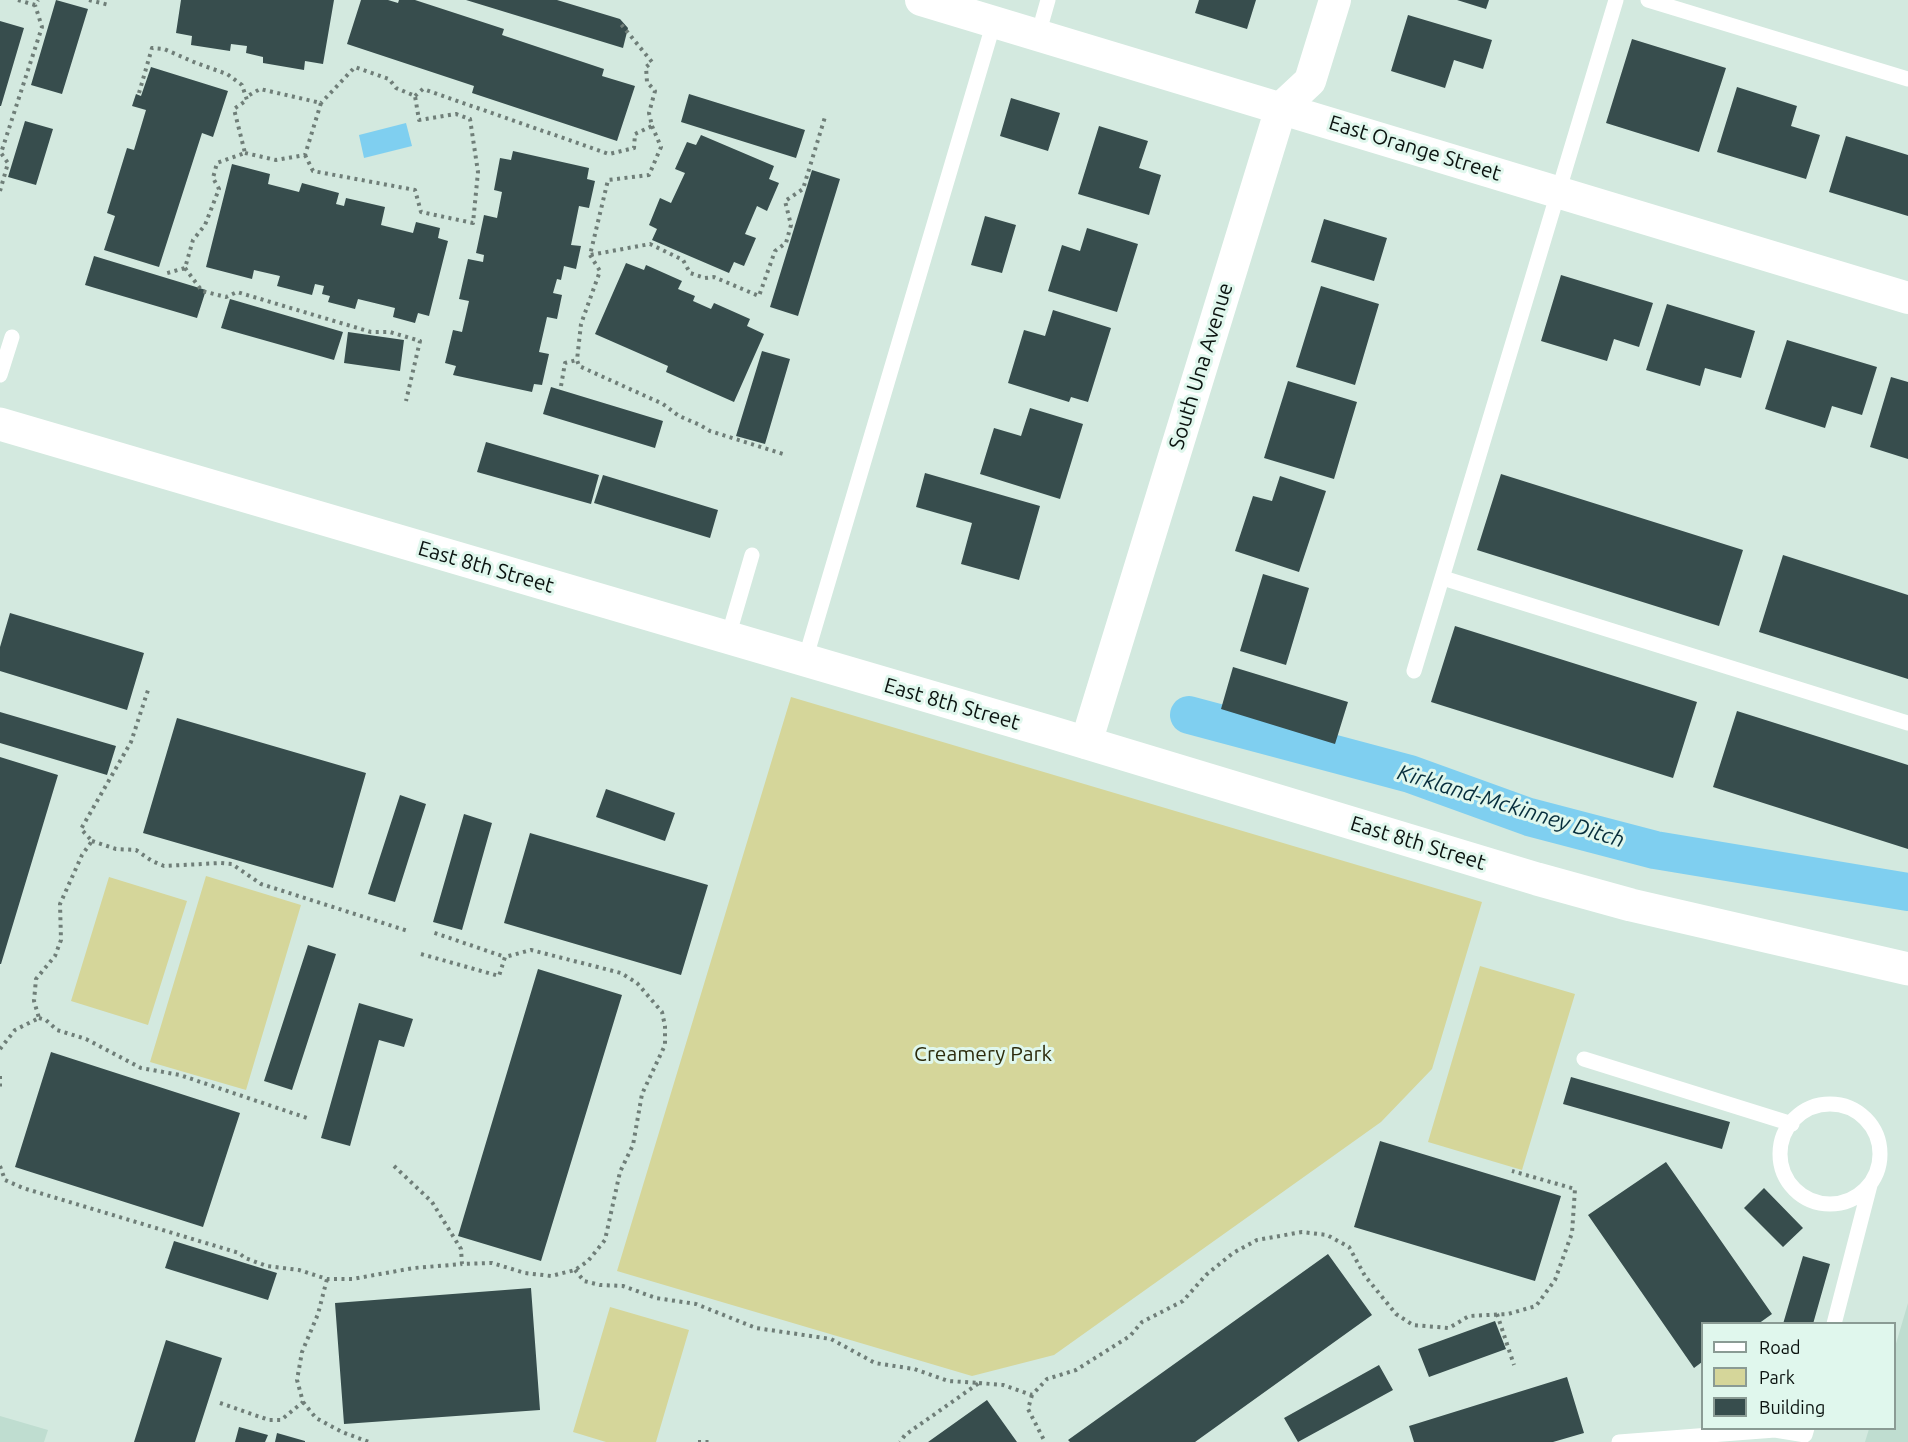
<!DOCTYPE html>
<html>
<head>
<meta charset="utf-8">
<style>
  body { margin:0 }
  #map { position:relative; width:1908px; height:1442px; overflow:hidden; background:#d3e9df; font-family:Ubuntu,sans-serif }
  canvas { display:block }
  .legend { position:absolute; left:1701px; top:1322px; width:195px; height:108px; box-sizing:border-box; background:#e0f7ed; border:2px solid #8a9b94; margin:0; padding:8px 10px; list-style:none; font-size:18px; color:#0a120f }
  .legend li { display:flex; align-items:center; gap:12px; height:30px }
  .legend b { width:30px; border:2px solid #8a9b94 }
</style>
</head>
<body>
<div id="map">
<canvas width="1908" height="1442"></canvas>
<ul class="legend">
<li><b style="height:8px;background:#fff"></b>Road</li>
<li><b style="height:16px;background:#d5d69a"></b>Park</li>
<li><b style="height:16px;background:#374d4d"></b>Building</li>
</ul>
</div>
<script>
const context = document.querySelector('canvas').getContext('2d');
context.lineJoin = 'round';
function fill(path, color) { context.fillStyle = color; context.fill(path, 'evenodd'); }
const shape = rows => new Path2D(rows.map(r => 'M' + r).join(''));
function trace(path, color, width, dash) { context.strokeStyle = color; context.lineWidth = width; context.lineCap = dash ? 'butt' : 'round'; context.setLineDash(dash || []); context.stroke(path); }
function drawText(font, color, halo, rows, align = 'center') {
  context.font = font + ' Ubuntu,sans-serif'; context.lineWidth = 6; context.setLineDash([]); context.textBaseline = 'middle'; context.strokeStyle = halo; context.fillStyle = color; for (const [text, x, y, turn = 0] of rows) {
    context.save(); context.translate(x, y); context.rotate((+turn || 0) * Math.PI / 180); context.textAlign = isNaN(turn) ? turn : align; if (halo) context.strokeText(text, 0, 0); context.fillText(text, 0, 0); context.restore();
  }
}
const built = shape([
  [1908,1303,1908,1442,1865,1442,1869,1429,1894,1428,1895,1347],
  [0,1416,48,1430,44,1442,0,1442]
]);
const green = shape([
  [791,697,1482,902,1432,1069,1381,1122,1054,1355,972,1376,617,1271],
  [206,876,301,905,246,1090,150,1062],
  [109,877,187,901,148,1025,71,1001],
  [1480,966,1575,994,1522,1170,1428,1142],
  [610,1307,689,1330,656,1442,606,1442,573,1432]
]);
const water = shape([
  [406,123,412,146,364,158,359,135]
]);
const canal = shape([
  [1189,715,1410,774,1529,817,1655,850,1908,892]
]);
const building = shape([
  [56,0,88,9,62,94,31,85],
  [181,0,334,0,323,64,305,61,304,70,263,63,263,57,246,53,247,46,231,44,230,51,191,45,192,36,176,33],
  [361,0,388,0,398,3,399,0,415,0,504,29,502,35,604,69,602,76,635,86,617,141,472,93,474,86,347,44],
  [466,0,557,0,620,19,628,28,623,48],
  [1199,0,1256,0,1247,29,1195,13],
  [1457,0,1489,0,1486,9],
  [1408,15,1492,40,1483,69,1454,60,1445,88,1391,71],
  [0,21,24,28,1,106,0,106],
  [1632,39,1726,68,1699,152,1606,123],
  [151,67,228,91,213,137,202,133,159,267,104,250,115,216,107,213,127,148,134,150,146,110,132,106,136,94,141,96],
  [1737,87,1797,106,1791,126,1820,135,1806,179,1717,152],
  [689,94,805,130,796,158,681,122],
  [1011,98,1060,113,1048,151,1000,136],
  [25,121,53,129,36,185,8,177],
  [1099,126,1148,141,1139,168,1161,175,1149,215,1078,194],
  [701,135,774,166,769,179,779,183,767,211,757,206,745,234,756,238,744,266,734,262,729,273,652,240,657,229,649,225,660,198,671,203,685,173,675,169,687,142,696,145],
  [1846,136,1908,155,1908,216,1829,192],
  [513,151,589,168,587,179,595,181,589,208,579,206,571,245,581,246,576,269,564,266,561,280,557,279,553,293,562,295,557,319,547,317,539,352,549,354,542,385,534,384,532,392,453,375,456,366,445,363,453,330,462,332,469,301,459,299,468,259,483,262,484,255,476,253,484,215,497,218,502,192,494,190,500,158,511,160],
  [232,164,270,174,268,184,299,192,302,183,339,193,336,204,344,206,346,198,385,207,381,225,413,233,416,222,440,228,438,238,448,241,429,316,418,313,415,323,393,317,395,308,358,299,355,309,328,302,330,296,322,294,324,286,315,284,312,295,277,286,280,276,254,270,252,279,206,267],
  [812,170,840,179,798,316,770,307],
  [985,216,1016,225,1002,273,971,265],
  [1324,219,1387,238,1374,281,1311,262],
  [1087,228,1138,244,1117,312,1048,291,1062,245,1080,251],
  [94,256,206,290,197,318,85,285],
  [626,263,644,270,646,265,682,281,678,289,695,296,693,301,711,309,714,303,750,319,747,326,764,334,734,402,666,372,668,366,595,334],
  [1561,275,1653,303,1639,347,1614,339,1607,361,1541,341],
  [1321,286,1379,304,1355,385,1296,367],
  [230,299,343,332,334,360,221,328],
  [1667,304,1755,331,1741,378,1705,368,1700,386,1646,370],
  [1053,310,1111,328,1088,402,1071,397,1069,402,1008,383,1024,330,1045,336],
  [348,332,404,340,400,371,344,363],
  [1787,340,1877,367,1862,415,1832,406,1825,428,1765,409],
  [762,351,790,359,765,444,736,436],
  [1891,377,1908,382,1908,459,1870,447],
  [1288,381,1357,402,1334,479,1264,458],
  [551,387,663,421,655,448,543,414],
  [1030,408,1083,424,1060,499,980,474,994,428,1021,436],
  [486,442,599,475,591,504,477,472],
  [925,473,1040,506,1019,580,961,564,972,523,916,507],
  [1501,474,1743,550,1719,626,1477,550],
  [603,475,718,510,710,538,594,503],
  [1280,476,1326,491,1299,572,1235,551,1253,496,1272,501],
  [1783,555,1908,595,1908,679,1759,632],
  [1263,574,1309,588,1286,665,1240,651],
  [10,613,144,653,127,710,0,671,0,647],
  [1455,626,1697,702,1673,778,1431,702],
  [1233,667,1348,702,1335,744,1221,709],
  [1737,711,1908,765,1908,849,1713,787],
  [0,712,116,746,107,775,0,743],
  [177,718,366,773,333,888,143,833],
  [0,757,58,775,1,964,0,964],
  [606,789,675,813,665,841,596,817],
  [400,795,426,804,395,902,368,894],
  [464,814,492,823,462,930,433,922],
  [530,833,708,885,681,975,504,923],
  [308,945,336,954,292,1090,264,1081],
  [538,969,622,995,541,1261,458,1236],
  [359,1003,413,1019,404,1047,379,1040,350,1146,321,1138],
  [51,1052,240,1113,203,1227,15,1167],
  [1571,1077,1730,1122,1722,1149,1563,1104],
  [1380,1141,1561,1196,1535,1281,1354,1227],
  [1666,1162,1772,1314,1758,1324,1702,1324,1702,1362,1694,1368,1588,1215],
  [1764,1188,1803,1228,1783,1247,1744,1208],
  [174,1241,277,1273,268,1300,165,1268],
  [1328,1254,1372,1315,1195,1442,1070,1442,1068,1440],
  [1803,1256,1830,1264,1813,1324,1783,1324],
  [531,1288,540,1410,344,1424,335,1303],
  [1495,1321,1506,1349,1429,1377,1418,1349],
  [166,1340,222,1358,195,1442,134,1442],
  [1379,1365,1393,1390,1298,1442,1284,1418],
  [1567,1377,1584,1433,1553,1442,1414,1442,1409,1426],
  [987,1400,1017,1442,928,1442],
  [239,1427,268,1435,265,1442,235,1442],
  [277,1433,305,1441,305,1442,275,1442]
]);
const path = shape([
  [18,0,35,5,38,0],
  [89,0,109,5],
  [139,93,152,48,164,49,196,63,227,74,242,85,247,100,234,109,245,153,217,163,213,178,219,189,205,225,193,240,185,268,164,274],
  [415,96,423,89,609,154,634,148,635,134,652,126,649,113,655,91,647,82,646,67,652,62,620,23],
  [652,126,661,147,649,175,608,180,590,255,650,244,683,260,690,273,705,278,714,277,759,296,775,251,786,243,791,225,785,201,803,189,825,117],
  [245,153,276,160,305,155,321,103,260,89,246,97],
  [305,155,313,171,415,190,421,212,473,223,478,172,470,119,456,114,419,120,415,96,396,88,389,79,355,67,321,103],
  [0,191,8,163,1,153,42,27,35,5],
  [590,255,600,271,581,324,577,360,579,366,663,404,679,416,700,425,710,431,783,454],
  [185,268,202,291,226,297,237,292,371,332,390,332,420,341,406,401],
  [561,386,565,363,577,360],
  [92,841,116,849,136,850,152,861,164,866,220,863,232,864,261,884,408,931],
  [421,954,499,976,505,957,432,932],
  [39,1018,46,1020,57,1030,86,1039,141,1068,180,1075,310,1119],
  [0,1049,15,1030,39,1018,34,1001,36,979,55,956,61,940,60,904,82,855,92,841,81,829,131,742,149,687],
  [0,1076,0,1091],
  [0,1166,5,1180,23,1188,239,1253,245,1258,267,1266,299,1270,327,1279,352,1279,414,1268,462,1264],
  [394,1166,432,1202,461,1249,462,1264,492,1263,525,1273,551,1276,575,1270,588,1261,605,1240,620,1172,633,1145,642,1094,665,1045,665,1026,662,1012,637,983,621,973,531,950,505,957],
  [575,1270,584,1281,600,1285,623,1286,656,1298,696,1304,756,1328,831,1339,875,1363,914,1369,948,1381,979,1383,905,1435,900,1442],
  [1497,1314,1514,1365],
  [979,1383,1003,1385,1032,1395,1047,1379,1076,1370,1130,1336,1142,1322,1183,1301,1206,1275,1233,1253,1257,1240,1302,1232,1327,1235,1349,1247,1365,1276,1396,1314,1413,1325,1449,1328,1469,1316,1508,1314,1536,1306,1555,1280,1572,1233,1575,1189,1512,1171],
  [1032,1395,1028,1409,1045,1442],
  [303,1402,316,1418,342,1432,369,1442],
  [220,1403,269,1420,281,1420,303,1402,297,1380,302,1352,318,1314,327,1279],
  [698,1442,713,1442]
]);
const service = shape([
  [1648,0,1908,79],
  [1038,35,1048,0],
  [0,375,12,337],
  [1443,578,1908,723],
  [728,637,752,555],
  [805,660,994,22],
  [1414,671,1616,0],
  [1584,1059,1792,1124],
  '1780 1154a50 50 0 1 1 100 0a50 50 0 1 1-100 0Z',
  [1834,1324,1870,1185],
  [1619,1442,1775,1430,1805,1435,1807,1428]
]);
const minor = shape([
  [921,0,1908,298],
  [1086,743,1281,108,1310,81,1335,0]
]);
const tertiary = shape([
  [0,424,1047,731,1537,879,1631,905,1908,969]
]);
const streetNames = [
  ["East Orange Street",1415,148,17],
  ["South Una Avenue",1201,366,-73],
  ["East 8th Street",486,567,16],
  ["East 8th Street",952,704,16],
  ["East 8th Street",1418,843,17]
];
const parkNames = [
  ["Creamery Park",983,1054]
];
const waterNames = [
  ["Kirkland-Mckinney Ditch",1511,806,17]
];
fill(built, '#bfddd0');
fill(green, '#d5d69a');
fill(water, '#7fcff0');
trace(canal, '#7fcff0', 38);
fill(building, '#374d4d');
trace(path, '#6f7e78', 4, [3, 4.5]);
trace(service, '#fff', 15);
trace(minor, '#fff', 32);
trace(tertiary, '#fff', 33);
drawText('21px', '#0a120f', '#e0f7ed', streetNames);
drawText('21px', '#2c2b0c', '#e0f7ed', parkNames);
drawText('italic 22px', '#072e3c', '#e0f7ed', waterNames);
</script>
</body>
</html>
